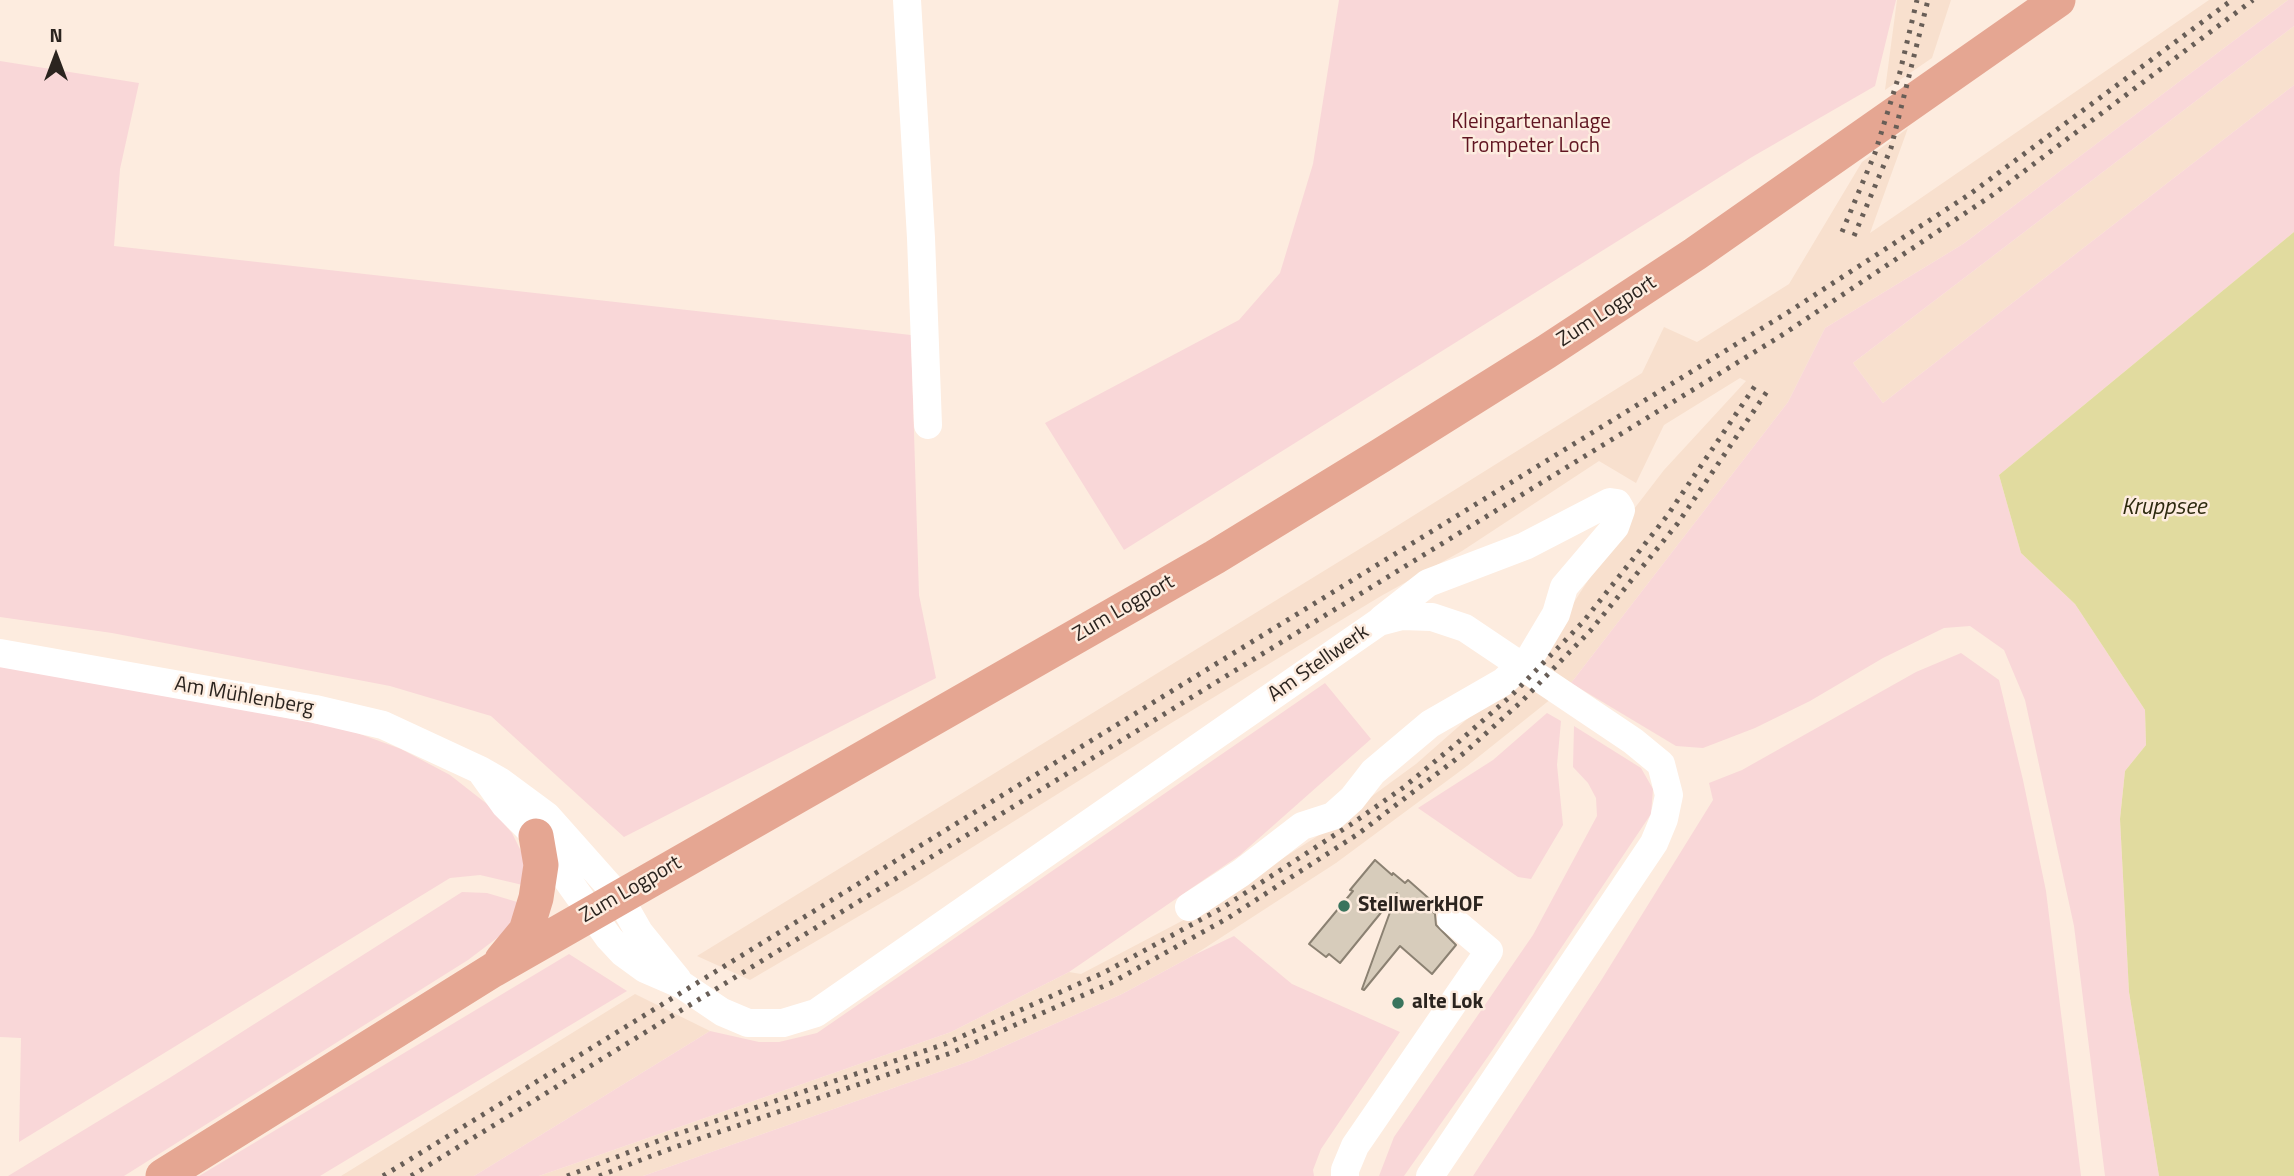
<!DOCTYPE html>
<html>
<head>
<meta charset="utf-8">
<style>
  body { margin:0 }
  #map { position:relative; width:2294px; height:1176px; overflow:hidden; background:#fdecdf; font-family:"Titillium Web",sans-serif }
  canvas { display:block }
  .north { position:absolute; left:21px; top:21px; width:70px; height:70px; -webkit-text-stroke:5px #fdecdf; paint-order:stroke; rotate:0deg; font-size:19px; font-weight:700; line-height:28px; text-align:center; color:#2b241f }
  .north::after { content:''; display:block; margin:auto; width:24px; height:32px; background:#2b241f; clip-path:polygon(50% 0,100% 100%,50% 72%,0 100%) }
</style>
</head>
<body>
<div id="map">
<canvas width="2294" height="1176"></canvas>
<div class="north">N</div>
</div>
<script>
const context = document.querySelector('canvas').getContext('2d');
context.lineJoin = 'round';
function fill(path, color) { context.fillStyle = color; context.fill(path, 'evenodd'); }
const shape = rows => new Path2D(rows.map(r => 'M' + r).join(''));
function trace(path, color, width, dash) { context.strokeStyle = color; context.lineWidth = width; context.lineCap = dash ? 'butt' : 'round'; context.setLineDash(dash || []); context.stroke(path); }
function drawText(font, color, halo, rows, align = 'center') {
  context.font = font + ' "Titillium Web",sans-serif'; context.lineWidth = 5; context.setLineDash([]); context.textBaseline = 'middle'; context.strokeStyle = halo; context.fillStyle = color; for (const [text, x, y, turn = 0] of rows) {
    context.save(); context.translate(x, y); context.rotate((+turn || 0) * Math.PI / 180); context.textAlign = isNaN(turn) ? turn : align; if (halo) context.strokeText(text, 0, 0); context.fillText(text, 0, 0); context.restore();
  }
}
const built = shape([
  [1897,0,1951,0,1932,58,1885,90],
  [2209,0,2288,0,1963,244,1825,328,1788,402,1571,683,1467,766,1336,863,1194,955,1122,994,973,1060,643,1176,539,1176,951,1032,1069,972,1081,974,1197,913,1316,837,1416,764,1540,655,1634,509,1664,470,1746,381,1740,378,1664,425,1636,483,1599,461,1462,551,1381,596,1168,725,912,885,750,980,697,956,1384,534,1642,373,1664,327,1697,342,1789,284,1862,162,1908,128,1870,233],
  [2294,26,2294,85,1883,403,1853,363],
  [635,994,710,1031,474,1176,341,1176]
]);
const green = shape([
  [1339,0,1896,0,1875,86,1752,157,1124,550,1045,423,1239,320,1280,273,1313,164],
  [2288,0,2294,0,2294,26,1853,363,1883,403,2294,85,2294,232,1999,475,2021,553,2075,604,2145,710,2146,745,2125,771,2120,819,2129,992,2159,1176,2105,1176,2074,926,2025,700,2004,650,1970,626,1944,628,1883,658,1810,701,1755,728,1703,748,1676,746,1571,683,1788,402,1825,328,1963,244],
  [0,61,139,83,120,169,114,246,911,335,919,595,936,678,624,837,491,716,390,686,112,633,0,617],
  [1961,653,1999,680,2023,780,2046,891,2081,1176,1473,1176,1602,979,1713,800,1709,783,1742,770,1916,672],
  [0,662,349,730,401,749,450,775,487,804,512,833,525,859,527,886,480,875,450,878,19,1142,21,1038,0,1037],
  [1325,683,1371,739,1240,855,1069,972,951,1032,539,1176,474,1176,710,1031,759,1042,779,1042,817,1033],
  [1547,713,1561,721,1557,765,1563,825,1531,879,1518,877,1418,808,1493,760],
  [1574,726,1641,768,1653,789,1651,814,1494,1048,1404,1176,1379,1176,1394,1137,1533,935,1597,816,1596,798,1588,783,1573,767],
  [462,892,487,893,524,904,513,926,468,960,124,1176,8,1176,171,1077],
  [1234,936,1292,984,1400,1032,1321,1149,1313,1170,1314,1176,643,1176,973,1060,1122,994,1194,955],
  [569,954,627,991,320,1176,199,1176]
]);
const water = shape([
  [2294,232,2294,1176,2159,1176,2129,992,2120,819,2125,771,2146,745,2145,710,2075,604,2021,553,1999,475]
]);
const building = shape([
  [1375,860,1392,875,1393,873,1405,883,1408,880,1434,903,1429,908,1435,914,1436,925,1456,945,1432,974,1400,946,1364,990,1362,989,1397,893,1340,963,1329,954,1326,957,1309,944,1353,891,1350,890,1375,860]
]);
const minor = shape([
  [907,0,921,238,928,425],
  [0,653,315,709,383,725,480,770,501,782,547,816,619,897,639,932,678,980],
  [480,770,505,805,536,836,609,938,623,953,645,969,682,985,722,1012,748,1023,783,1023,816,1013,1379,622,1402,616,1432,617,1465,628,1633,741,1661,764,1669,795,1664,819,1654,843,1430,1176],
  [1189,907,1241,873,1302,826,1333,816,1352,799,1373,772,1430,724,1503,682,1531,656,1556,614,1564,587,1615,527,1621,510,1617,503,1610,502,1525,546,1428,583,1382,619],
  [1345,1176,1345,1170,1355,1146,1489,951,1451,919]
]);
const major = shape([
  [502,960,526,931,536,898,541,865,536,836],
  [163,1176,493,970,1215,557,1380,456,1546,352,1695,254,2058,0]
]);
const rail = shape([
  [1842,232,1875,153,1900,72,1917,0],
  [1854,236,1891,148,1928,0],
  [383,1176,1790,311,1970,194,2232,0],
  [411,1176,1779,337,1991,196,2253,0],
  [567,1176,674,1135,945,1044,1105,972,1222,908,1350,825,1404,787,1456,744,1512,695,1583,622,1667,516,1757,383],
  [599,1176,675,1147,951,1053,1111,983,1228,918,1358,834,1464,753,1522,701,1591,630,1678,523,1768,390]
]);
const markers = [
  [1344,906,7,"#39745d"],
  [1398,1003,7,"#39745d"]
];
const parkNames = [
  ["Kleingartenanlage",1531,123],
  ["Trompeter Loch",1531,147]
];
const streetNames = [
  ["Zum Logport",1607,312,-33],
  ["Zum Logport",1124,609,-30],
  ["Am Stellwerk",1319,664,-35],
  ["Am Mühlenberg",244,697,10],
  ["Zum Logport",631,890,-30]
];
const poiNames = [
  ["StellwerkHOF",1358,906],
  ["alte Lok",1412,1003]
];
const waterNames = [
  ["Kruppsee",2164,508]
];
fill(built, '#f8e0ce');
fill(green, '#f9d7d8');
fill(water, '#e1db9f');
fill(building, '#d7ccbb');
trace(building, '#8b8172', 2);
trace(minor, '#fff', 28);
trace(major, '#e5a692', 35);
trace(rail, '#685e57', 5, [3.5, 7]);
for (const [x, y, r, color] of markers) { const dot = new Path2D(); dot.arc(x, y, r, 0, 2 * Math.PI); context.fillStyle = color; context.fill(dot); trace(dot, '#fdecdf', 2.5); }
drawText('21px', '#601521', '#fdecdf', parkNames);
drawText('21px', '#2b241f', '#fdecdf', streetNames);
drawText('bold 21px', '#2b241f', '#fdecdf', poiNames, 'left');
drawText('italic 23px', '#2d2a0f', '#fdecdf', waterNames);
</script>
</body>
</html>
